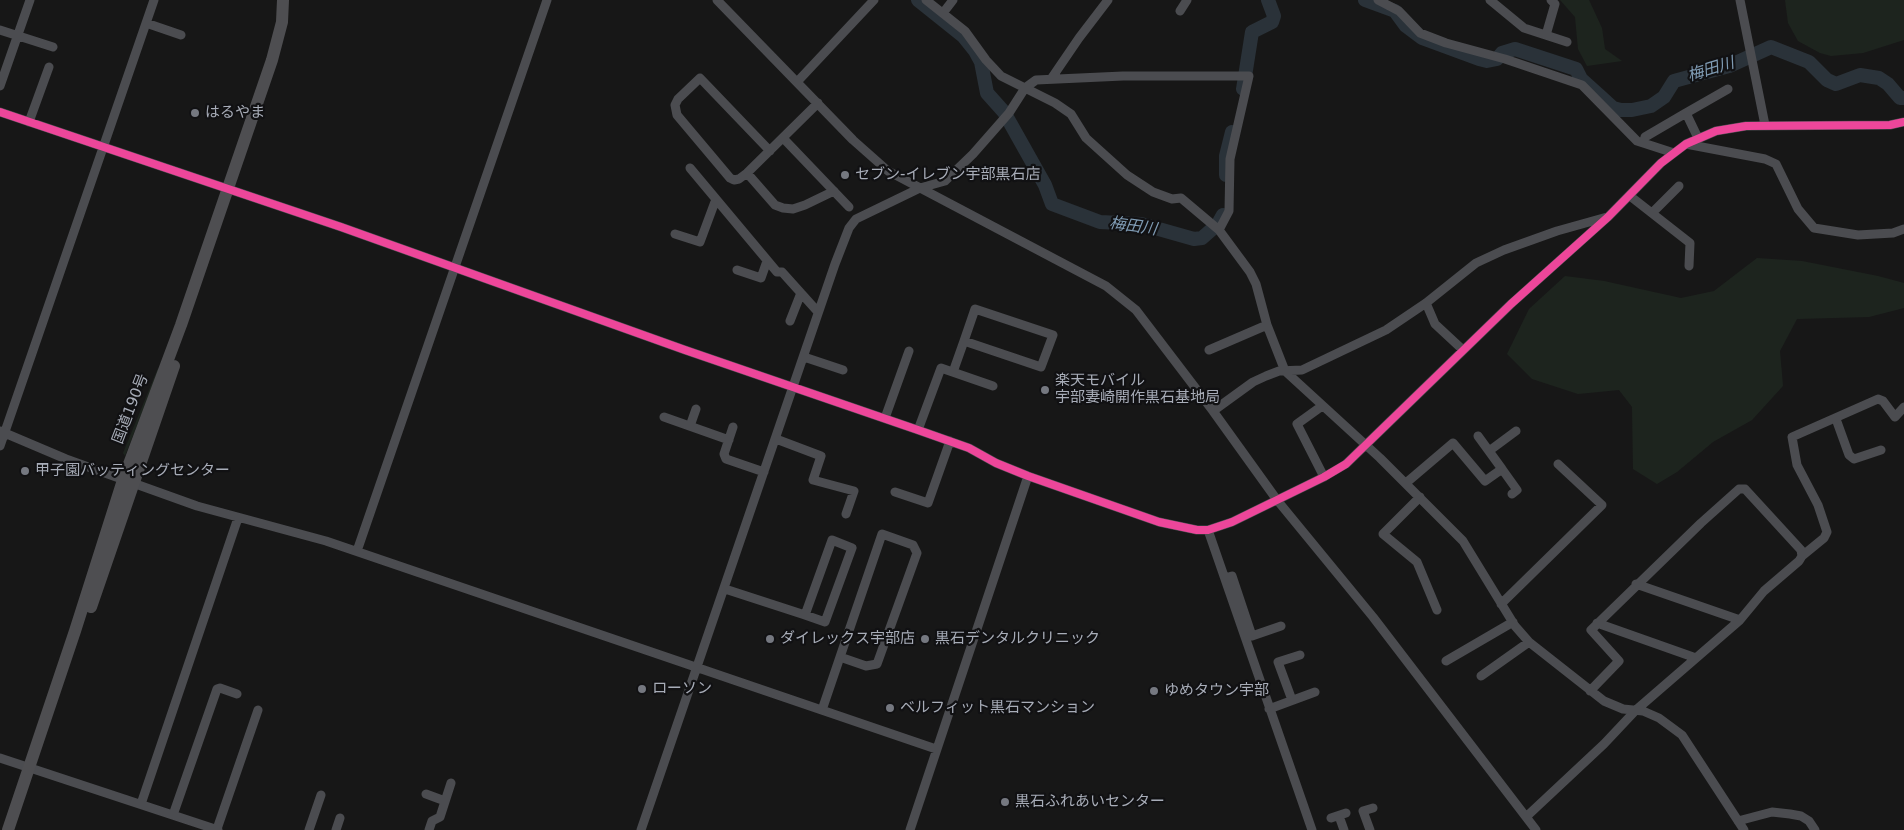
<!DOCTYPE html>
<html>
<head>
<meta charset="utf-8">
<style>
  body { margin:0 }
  canvas { display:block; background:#171717 }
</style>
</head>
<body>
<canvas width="1904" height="830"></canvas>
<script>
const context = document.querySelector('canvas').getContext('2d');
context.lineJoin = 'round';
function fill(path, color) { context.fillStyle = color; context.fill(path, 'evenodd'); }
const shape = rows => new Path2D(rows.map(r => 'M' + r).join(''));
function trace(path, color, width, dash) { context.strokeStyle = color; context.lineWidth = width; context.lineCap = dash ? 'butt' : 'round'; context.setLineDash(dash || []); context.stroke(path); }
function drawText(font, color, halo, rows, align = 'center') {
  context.font = font + ' "DejaVu Sans","Noto Sans JP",sans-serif'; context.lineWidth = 4.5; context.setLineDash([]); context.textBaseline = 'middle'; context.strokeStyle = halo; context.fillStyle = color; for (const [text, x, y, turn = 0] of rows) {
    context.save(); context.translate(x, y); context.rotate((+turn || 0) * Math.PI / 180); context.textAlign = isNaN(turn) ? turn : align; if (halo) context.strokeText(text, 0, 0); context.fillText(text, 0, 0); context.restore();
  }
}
const green = shape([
  [1560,0,1589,0,1602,28,1605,49,1622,61,1587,66,1578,49,1575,17],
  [1785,0,1904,0,1904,40,1863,53,1831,56,1820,53,1798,41,1788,23],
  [1757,258,1802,261,1878,276,1904,283,1904,308,1869,317,1797,319,1780,351,1783,386,1752,420,1713,442,1677,472,1657,484,1633,469,1632,407,1619,390,1578,394,1532,379,1507,354,1529,309,1565,276,1604,281,1681,298,1714,291],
  [158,368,159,369,125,456,123,453]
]);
const river = shape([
  [918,0,963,36,975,51,981,62,987,93,1004,112,1045,185,1052,204,1100,222,1141,224,1194,239,1202,238,1218,224,1223,215],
  [1365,0,1395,11,1406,26,1422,38,1479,59,1487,61,1497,59,1502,53,1515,49,1576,69,1581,79,1601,97,1613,108,1621,110,1632,110,1651,106,1664,97,1674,81,1729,66,1771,47,1809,62,1827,80,1836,84,1860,75,1879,78,1888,84,1900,98,1904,98],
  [1243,89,1252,32,1272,22,1274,16,1268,0],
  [1226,175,1226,156,1232,132]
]);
const minor = shape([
  [717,0,853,140,888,171,1106,286,1136,310,1213,411,1277,500,1373,617,1536,830],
  [926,0,965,31,986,60,1001,76,1055,103,1071,114,1086,138,1127,175,1153,192,1172,199,1181,198,1219,230,1250,272,1256,284,1267,325,1285,371,1380,458,1463,541,1515,626,1529,642,1604,701,1623,709,1643,711,1659,718,1682,735,1744,830],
  [1378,0,1399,11,1420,33,1446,43,1505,59,1582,85,1637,141,1674,153],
  [1490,0,1524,28,1567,42],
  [1740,0,1765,125],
  [1180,11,1187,0],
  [943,13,953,0],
  [146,23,181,35],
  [0,30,53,47],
  [1546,35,1555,4,1551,0],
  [1051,79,1079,38,1108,0],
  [797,82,874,0],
  [0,86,30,0],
  [0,112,341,227,685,350,918,430,969,448,996,463,1028,476,1159,522,1197,530,1208,530,1232,522,1324,477,1346,464,1511,304,1608,217,1661,163,1686,144,1716,131,1746,126,1890,125,1904,122],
  [1686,113,1728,89],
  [29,122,49,67],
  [1645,137,1686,113,1698,138],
  [783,138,849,207],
  [1686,144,1765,159,1776,164,1798,209,1814,228,1858,235,1893,233,1904,229],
  [770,151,700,78,678,99,675,105,677,115,730,178,734,180,739,179,747,173,818,103],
  [690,168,777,272,782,272,818,312],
  [747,173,775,205,783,208,793,209,805,205,834,191],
  [1630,196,1690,243,1689,266],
  [1652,213,1679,186],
  [675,234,700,242,716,199],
  [737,270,761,278,767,261],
  [1426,303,1435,324,1463,350],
  [790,321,801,293],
  [1209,350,1267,325],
  [804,357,843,370],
  [953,372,964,341,975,309,1053,335,1041,367,964,341],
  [1322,406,1297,424,1324,477],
  [1213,411,1253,382,1266,376,1279,371,1302,370,1386,330,1426,303,1476,263,1504,250,1557,231,1607,217],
  [664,417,729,440],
  [885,418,909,351],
  [1836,419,1849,455,1854,459,1881,450],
  [690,426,696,409],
  [733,427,724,454,726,459,764,472],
  [918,430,941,368,993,386],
  [0,431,66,459,197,506,326,541,936,749],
  [776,439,821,456,813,480,854,491,846,514],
  [0,446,154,0],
  [1489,451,1516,431],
  [1502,469,1517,490,1512,494],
  [1406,483,1453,443,1485,481,1502,469,1478,436],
  [895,492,928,503,950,441],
  [1420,497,1383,534,1417,562,1437,610],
  [1208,530,1312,830],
  [357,551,547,0],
  [1802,556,1824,538,1827,532,1818,505,1797,465,1792,437,1878,399,1883,401,1895,417,1904,407],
  [1225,578,1232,576,1252,636,1281,626],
  [1636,584,1740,620],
  [725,589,805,615,825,622,852,548,832,540,805,615],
  [1501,604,1602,505,1558,464],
  [1597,623,1696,658],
  [1446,661,1513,622],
  [1481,676,1529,642],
  [1292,700,1278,662,1300,655],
  [1269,709,1315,692],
  [822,710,840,657,882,534,913,545,917,553,877,664,866,666,840,657],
  [0,758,218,830],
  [426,794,445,801],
  [141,804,238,518],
  [173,815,217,689,220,688,237,694],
  [1339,816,1344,830],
  [1526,817,1604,744,1636,710,1740,620,1764,591,1799,561,1802,556,1801,550,1745,489,1739,489,1701,523,1591,630,1619,661,1590,691],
  [1331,818,1346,813],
  [1738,821,1772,812,1790,814,1801,816,1809,821,1815,830],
  [217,829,258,710],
  [309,830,321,795],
  [336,830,340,818],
  [429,830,432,821,440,817,451,783],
  [641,830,835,264,849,228,856,219,920,188,945,181,973,154,1009,113,1025,88,1036,80,1123,76,1249,76,1230,159,1229,211,1219,230],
  [910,830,1028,476],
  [1370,830,1363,811,1373,808]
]);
const highway = shape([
  [91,607,174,366],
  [8,830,75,631,123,480,181,325,272,60,282,22,283,0]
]);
const cycleway = shape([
  [0,112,341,227,685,350,918,430,969,448,996,463,1028,476,1159,522,1197,530,1208,530,1232,522,1324,477,1346,464,1511,304,1608,217,1661,163,1686,144,1716,131,1746,126,1890,125,1904,122]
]);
const markers = [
  [195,113,5,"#757880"],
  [845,175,5,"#757880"],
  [1045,390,5,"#757880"],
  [25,471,5,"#757880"],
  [770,639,5,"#757880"],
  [925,639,5,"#757880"],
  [642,689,5,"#757880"],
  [1154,691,5,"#757880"],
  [890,708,5,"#757880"],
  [1005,802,5,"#757880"]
];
const poiNames = [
  ["はるやま",205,113],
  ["セブン-イレブン宇部黒石店",855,175],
  ["楽天モバイル",1055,381],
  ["宇部妻崎開作黒石基地局",1055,398],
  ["甲子園バッティングセンター",35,471],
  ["ダイレックス宇部店",780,639],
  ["黒石デンタルクリニック",935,639],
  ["ローソン",652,689],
  ["ゆめタウン宇部",1164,691],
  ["ベルフィット黒石マンション",900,708],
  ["黒石ふれあいセンター",1015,802]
];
const streetNames = [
  ["国道190号",131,409,-69]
];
const waterNames = [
  ["梅田川",1711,70,-17],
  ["梅田川",1133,227,8]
];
fill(green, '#1d241e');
trace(river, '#2a3239', 14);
trace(minor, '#4b4c50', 9);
trace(highway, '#4e4e51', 12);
trace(cycleway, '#ed469a', 8);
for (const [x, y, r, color] of markers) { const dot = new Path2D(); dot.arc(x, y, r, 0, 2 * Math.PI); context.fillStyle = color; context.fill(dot); trace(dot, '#111113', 2); }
drawText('15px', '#a8adb8', '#111113', poiNames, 'left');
drawText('15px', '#a8adb8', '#111113', streetNames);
drawText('italic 16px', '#7f9bb3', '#111113', waterNames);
</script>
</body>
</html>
